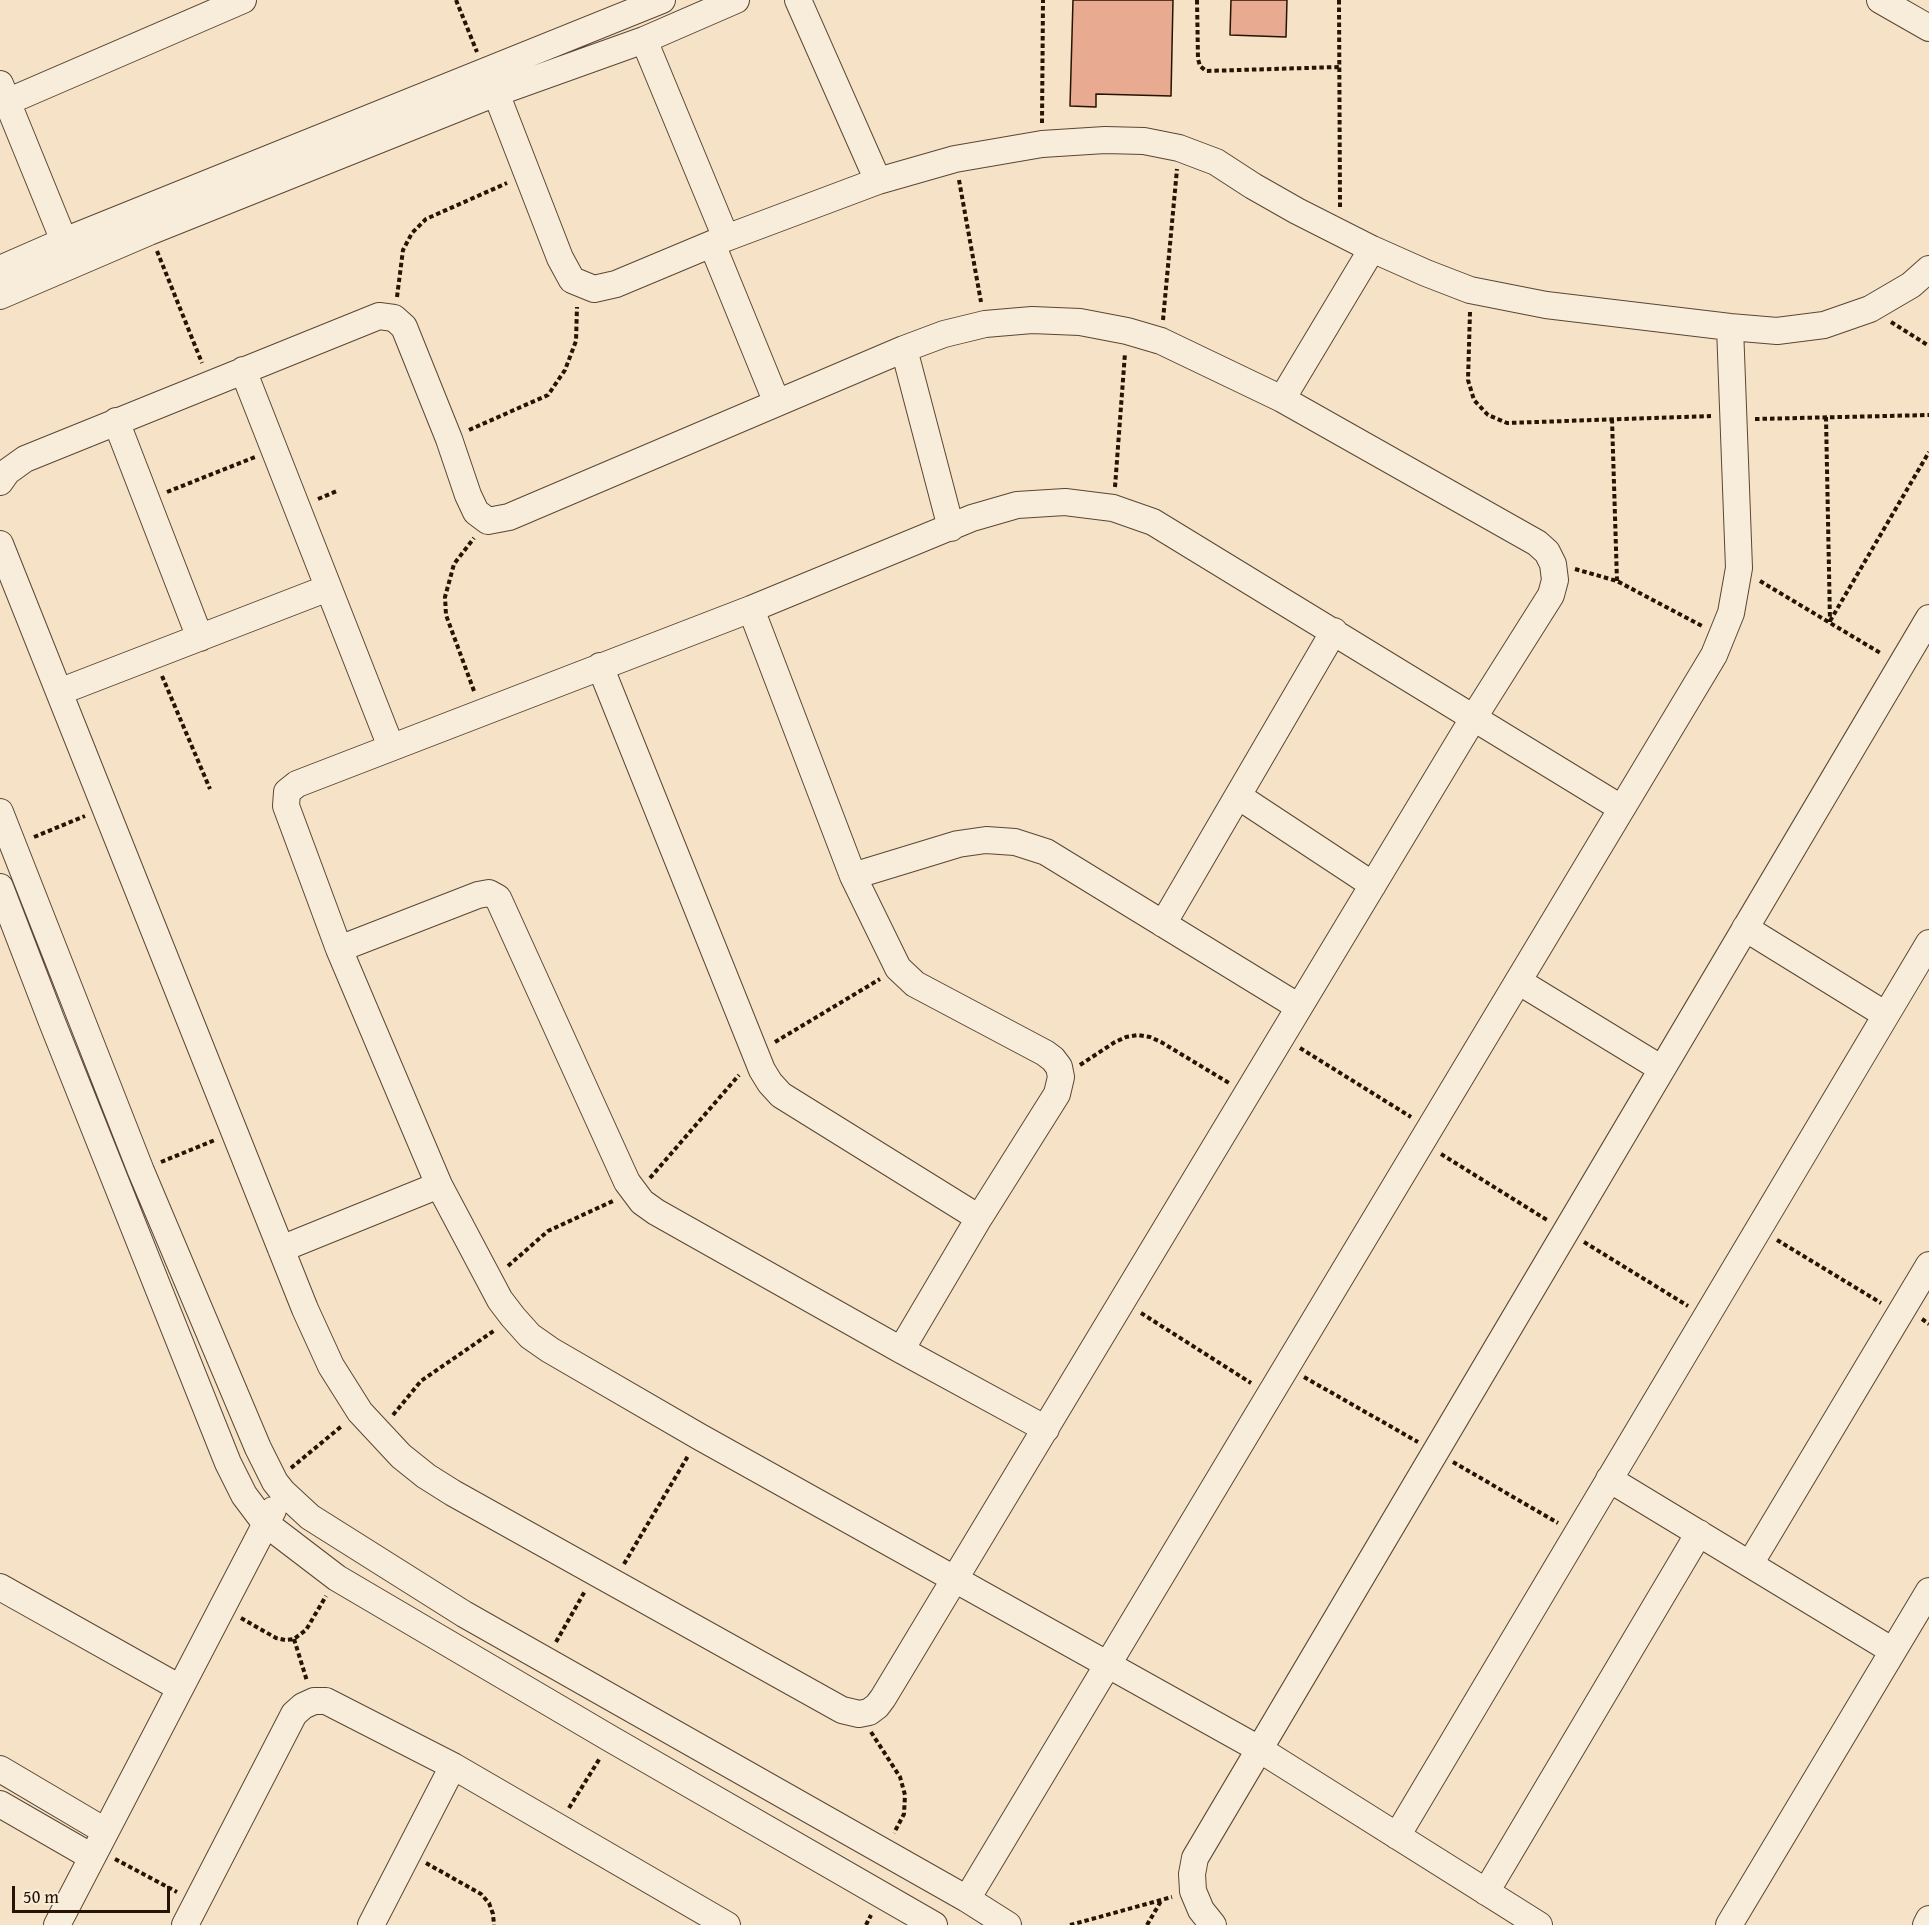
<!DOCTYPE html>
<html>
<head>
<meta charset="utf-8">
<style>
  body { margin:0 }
  #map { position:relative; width:1929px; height:1925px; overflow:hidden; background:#f5e2c7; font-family:"Gentium Book Plus",serif }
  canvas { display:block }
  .scale { position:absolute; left:12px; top:1886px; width:158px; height:27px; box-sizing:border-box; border:3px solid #271301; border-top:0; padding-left:8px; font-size:18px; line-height:21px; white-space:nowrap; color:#271301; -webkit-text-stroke:4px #f8ecdb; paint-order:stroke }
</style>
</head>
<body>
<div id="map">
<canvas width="1929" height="1925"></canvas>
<div class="scale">50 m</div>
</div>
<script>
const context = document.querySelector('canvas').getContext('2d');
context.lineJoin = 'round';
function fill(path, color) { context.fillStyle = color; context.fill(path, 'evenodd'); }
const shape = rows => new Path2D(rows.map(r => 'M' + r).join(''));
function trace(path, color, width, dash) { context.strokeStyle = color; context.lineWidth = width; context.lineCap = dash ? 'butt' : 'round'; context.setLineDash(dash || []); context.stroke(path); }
const building = shape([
  [1073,0,1173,0,1171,96,1096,94,1096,107,1070,106,1073,0],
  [1231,0,1287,0,1286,37,1230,35,1231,0]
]);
const path = shape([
  [456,0,477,52],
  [1197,0,1198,59,1200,66,1206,71,1339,67],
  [1339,0,1340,209],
  [1042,123,1043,0],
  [959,180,981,302],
  [157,251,202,363],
  [397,297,403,250,412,233,426,219,507,183],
  [1470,312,1468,380,1474,400,1488,415,1507,423,1711,416],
  [1163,320,1177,169],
  [1891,322,1929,346],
  [1826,417,1830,622],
  [1612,419,1617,581],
  [1755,419,1929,415],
  [469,430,548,395,565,370,576,341,577,307],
  [1115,487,1125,353],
  [167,492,255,457],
  [318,499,337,491],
  [1575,569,1617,581,1702,626],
  [1760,581,1882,654],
  [1830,621,1929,452],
  [162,676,210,789],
  [474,691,446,615,445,597,454,564,474,538],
  [34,837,85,816],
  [775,1042,880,979],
  [1300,1048,1411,1117],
  [1080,1065,1115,1042,1126,1037,1138,1035,1150,1037,1161,1042,1229,1083],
  [1441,1154,1547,1220],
  [161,1162,215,1140],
  [650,1178,739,1075],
  [1777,1240,1881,1303],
  [1584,1242,1688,1306],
  [508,1266,548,1231,613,1201],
  [1141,1313,1251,1383],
  [1922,1319,1929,1324],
  [1304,1377,1418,1442],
  [393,1415,421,1381,495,1330],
  [1453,1462,1558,1523],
  [291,1468,343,1425],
  [624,1564,688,1456],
  [241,1618,276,1638,285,1640,294,1639,306,1630,326,1596],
  [294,1639,307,1681],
  [556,1642,585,1591],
  [871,1732,900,1777,905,1795,904,1814,894,1833],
  [569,1808,600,1758],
  [115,1859,177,1892],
  [426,1863,481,1894,489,1903,493,1914,494,1925],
  [866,1925,871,1915],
  [1070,1925,1172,1897],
  [1147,1925,1161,1901]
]);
const minor = shape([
  [798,0,878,181],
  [1880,0,1929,28],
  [644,40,726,238],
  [0,84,64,241],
  [496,93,560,258,572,280,594,289,616,284,726,238,878,181,955,159,1042,144,1105,140,1144,141,1179,148,1216,162,1253,186,1297,211,1372,249,1426,273,1470,290,1546,305,1730,327,1777,331,1824,325,1870,309,1911,285,1929,269],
  [0,105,243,0],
  [712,244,777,403],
  [0,269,64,241,662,0],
  [0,296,149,232,496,93,644,40,736,0],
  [904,349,951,528],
  [243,370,391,747],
  [1282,399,1372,249],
  [116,421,200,638],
  [0,482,7,472,25,459,379,316,394,318,404,327,449,439,468,495,476,512,488,521,509,517,904,349,944,334,985,324,1032,320,1080,322,1127,331,1161,341,1282,399,1537,543,1547,552,1553,564,1555,580,1551,595,1474,717,883,1698,877,1706,869,1712,859,1714,842,1710,453,1493,426,1476,401,1456,360,1412,331,1366,305,1309,0,544],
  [751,609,853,876,898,968,915,984,1045,1053,1053,1059,1059,1067,1061,1077,1057,1094,979,1218,901,1350],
  [600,666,762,1070,770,1083,781,1095,979,1218],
  [59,692,328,588],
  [1238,796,1373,885],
  [0,812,141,1171,258,1448,275,1482,283,1492,310,1517,464,1614,967,1899,1008,1925],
  [853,876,958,844,986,840,1015,842,1046,852,1299,1007],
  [0,887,52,1022,228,1463,244,1495,265,1523,337,1578,611,1739,934,1925],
  [1163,924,1334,631],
  [1745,928,1886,1015],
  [339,949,478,895,489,893,498,898,627,1182,642,1202,656,1212,901,1350,1046,1429],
  [1518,981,1662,1069],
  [281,1249,439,1185],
  [1609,1479,1893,1651],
  [1750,1564,1929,1265],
  [0,1587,180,1688],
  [0,1769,105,1831],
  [0,1804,92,1857],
  [1397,1836,1929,943],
  [1486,1892,1699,1533],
  [967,1899,1714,655,1731,613,1739,568,1730,327],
  [57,1925,273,1510],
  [185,1925,294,1714,303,1706,314,1701,326,1701,453,1766,727,1925],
  [371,1925,453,1766],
  [1213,1925,1201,1910,1193,1891,1192,1874,1195,1858,1929,618],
  [1539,1925,1259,1749,700,1437,550,1350,530,1336,513,1317,500,1300,439,1185,339,949,286,806,287,792,297,784,751,609,972,518,1017,505,1065,502,1113,508,1153,522,1621,808],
  [1729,1925,1929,1591],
  [1926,1925,1929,1919]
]);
fill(building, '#e8aa90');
trace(building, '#271301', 1.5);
trace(minor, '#5a4732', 28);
trace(path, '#271301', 4, [4.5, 3]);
trace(minor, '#f8ecdb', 26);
</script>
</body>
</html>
